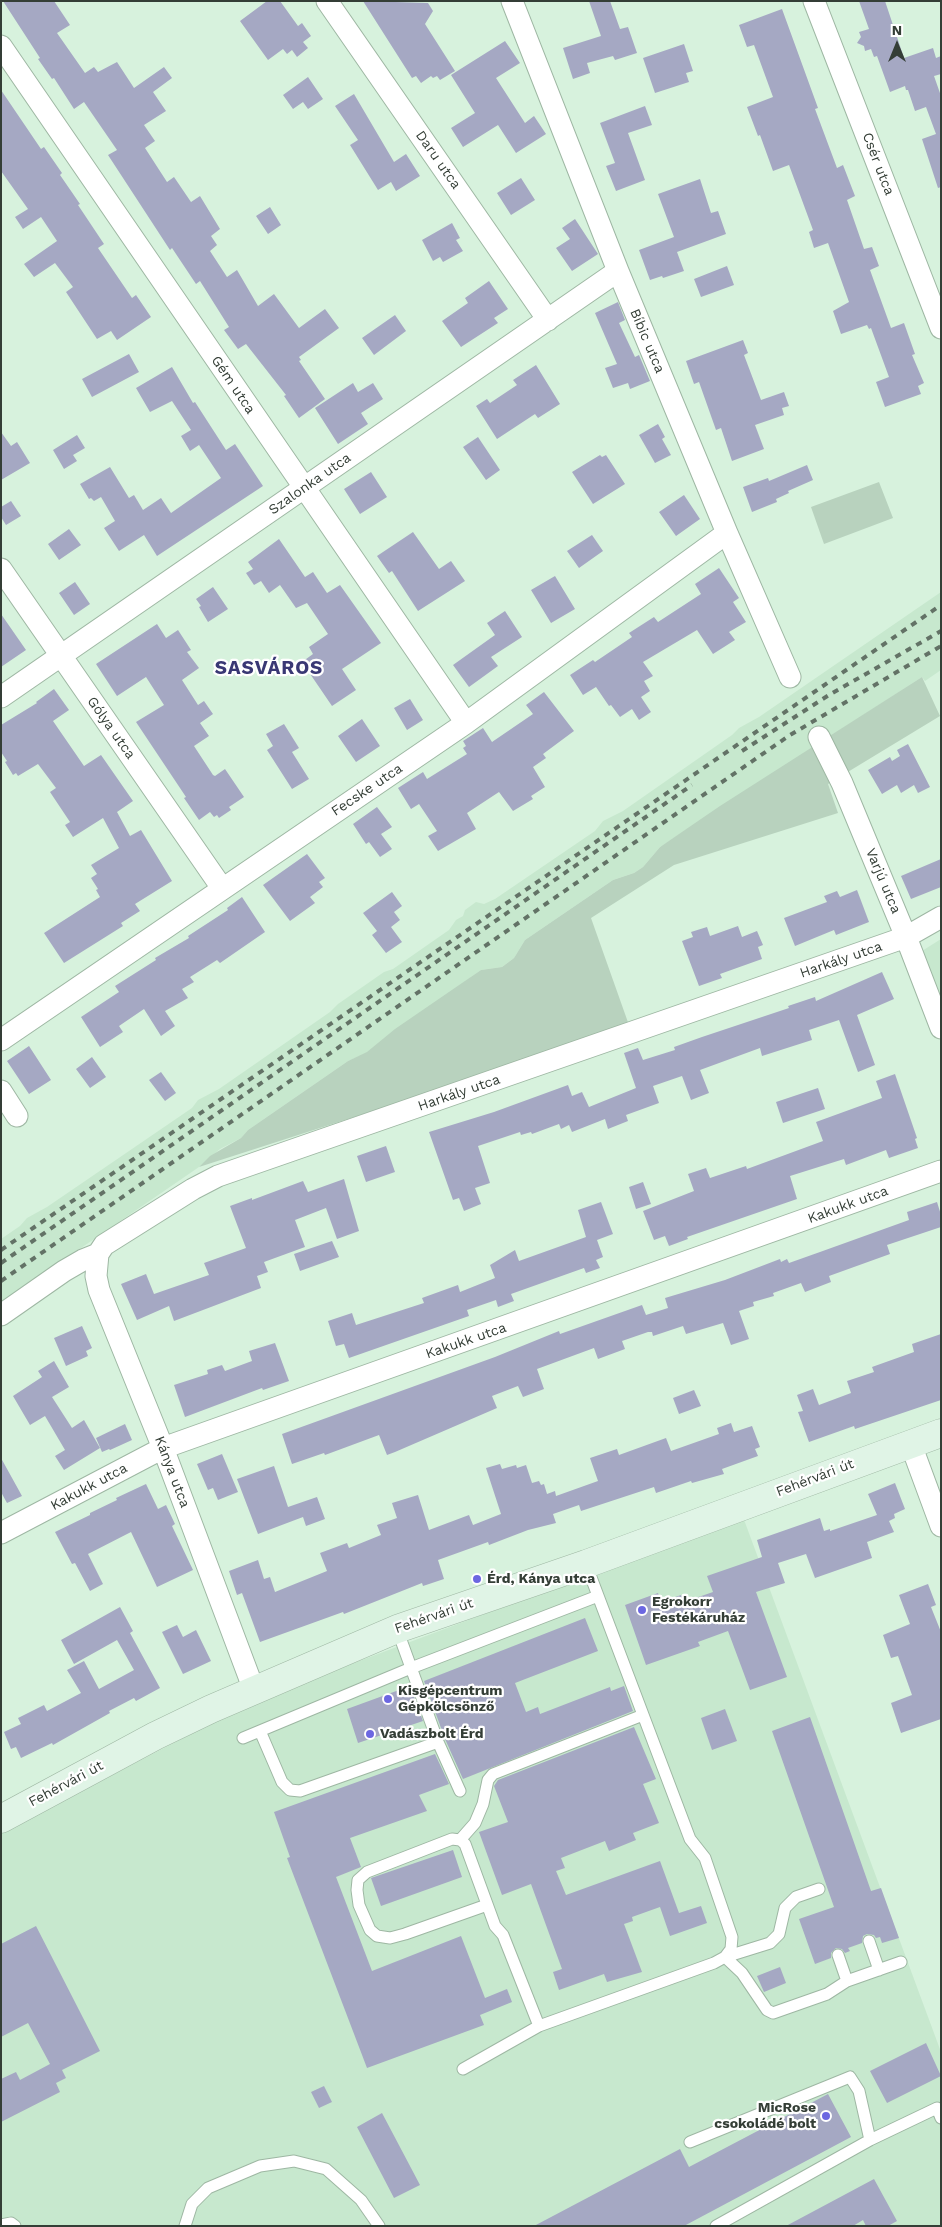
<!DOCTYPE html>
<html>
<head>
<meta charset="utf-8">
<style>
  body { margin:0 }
  #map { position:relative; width:942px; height:2227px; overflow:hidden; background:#d7f2dd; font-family:"Work Sans",sans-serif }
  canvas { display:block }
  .frame { position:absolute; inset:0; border:2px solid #343e36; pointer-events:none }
  .north { position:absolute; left:872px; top:20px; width:50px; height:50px; -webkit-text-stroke:4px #fff; paint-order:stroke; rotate:0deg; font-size:14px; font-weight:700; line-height:20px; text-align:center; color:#343e36 }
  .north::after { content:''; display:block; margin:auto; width:18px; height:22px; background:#343e36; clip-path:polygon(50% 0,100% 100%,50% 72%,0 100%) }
</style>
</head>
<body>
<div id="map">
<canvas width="942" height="2227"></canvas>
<div class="frame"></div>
<div class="north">N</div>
</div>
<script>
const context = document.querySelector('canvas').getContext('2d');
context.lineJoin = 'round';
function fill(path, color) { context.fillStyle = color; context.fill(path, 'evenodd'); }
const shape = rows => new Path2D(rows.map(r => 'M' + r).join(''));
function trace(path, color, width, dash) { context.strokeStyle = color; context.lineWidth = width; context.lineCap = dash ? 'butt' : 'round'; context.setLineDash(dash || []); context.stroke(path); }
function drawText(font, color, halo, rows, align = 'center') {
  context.font = font + ' "Work Sans",sans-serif'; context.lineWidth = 4.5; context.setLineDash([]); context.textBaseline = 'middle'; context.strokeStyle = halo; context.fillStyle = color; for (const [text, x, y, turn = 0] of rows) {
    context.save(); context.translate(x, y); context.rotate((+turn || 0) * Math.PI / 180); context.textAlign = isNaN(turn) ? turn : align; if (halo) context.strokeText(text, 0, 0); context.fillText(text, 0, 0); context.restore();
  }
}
const built = shape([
  [941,592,941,670,925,681,922,677,660,847,643,867,634,873,613,880,525,940,514,958,502,967,481,970,367,1053,348,1061,248,1130,241,1138,220,1149,199,1167,1,1303,1,1239,20,1226,27,1218,47,1207,192,1108,198,1100,219,1089,330,1012,338,1004,384,972,393,969,449,930,456,920,463,916,465,910,476,902,484,904,495,899,595,831,603,821,623,811,732,735,739,728,759,717],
  [941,939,941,1003,922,951],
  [743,1517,941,2052,941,2226,1,2226,1,1833,258,1699]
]);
const green = shape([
  [879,482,893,518,824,544,811,507],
  [922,677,940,716,828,784,838,813,674,865,591,918,630,1028,199,1167,210,1156,241,1138,248,1130,348,1061,367,1052,395,1029,481,970,502,967,514,958,525,940,613,880,634,873,643,867,660,847,720,806]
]);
const building = shape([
  [3,1,54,1,70,25,57,33,85,73,94,67,98,72,117,62,134,88,164,67,172,78,153,92,166,111,144,125,155,141,145,148,167,182,174,177,191,202,200,196,220,229,211,236,217,245,210,251,227,277,237,270,258,306,274,294,299,328,325,309,339,328,299,357,301,360,299,361,325,399,299,418,284,396,286,395,246,344,238,349,224,330,229,327,200,281,196,284,172,248,170,250,108,155,117,150,84,102,74,109,54,78,52,79,38,59,40,58],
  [267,1,280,1,298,26,302,23,311,36,303,42,308,48,297,57,292,50,287,54,283,49,268,60,240,21],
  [363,1,428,3,433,11,425,24,455,71,440,80,437,76,433,78,431,76,421,83,416,76,412,78],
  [589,1,610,1,620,29,628,27,637,53,615,60,613,56,587,63,590,73,573,79,563,48,601,36],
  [859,1,885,1,904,58,933,48,936,58,941,56,941,74,934,76,941,96,941,187,938,188,922,139,936,134,926,107,915,111,908,90,906,90,905,86,890,92,877,56,874,57,871,49,865,51,864,46,857,43,861,37,859,32,869,29],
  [782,9,818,108,815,109,837,168,843,165,855,196,847,200,864,249,872,247,879,266,870,270,891,328,904,323,915,354,912,355,924,383,918,386,921,394,885,407,876,382,889,377,871,328,869,329,867,325,841,334,833,311,849,302,828,243,814,248,809,232,813,230,789,165,773,171,760,135,758,136,747,107,773,97,754,45,747,47,739,25],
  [505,41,520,63,496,78,525,123,534,116,546,134,516,153,498,125,463,147,451,128,475,113,451,75],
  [684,44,693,71,686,73,689,82,655,93,643,58],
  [308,77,323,99,308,109,303,102,293,109,283,95],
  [1,90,41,149,44,147,62,173,60,175,80,204,78,205,104,244,98,248,132,298,136,295,151,317,117,340,111,331,97,339,66,292,73,287,55,263,34,277,24,264,57,241,41,217,23,229,15,217,28,209,1,171],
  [354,94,394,162,406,154,420,176,396,191,391,182,378,190,350,145,358,140,335,106],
  [645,106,652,125,628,133,645,180,616,191,606,166,615,163,600,123],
  [521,178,535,200,511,215,497,193],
  [700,179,711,213,718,211,726,234,677,252,684,271,663,278,662,276,650,280,639,250,674,237,658,194],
  [270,207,281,225,268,234,256,216],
  [575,219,598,254,572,271,556,248,570,239,562,228],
  [452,223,460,238,456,240,463,251,443,262,440,257,433,261,422,240],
  [727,266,734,285,701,297,694,279],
  [489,281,508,309,494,318,498,323,461,347,442,321,468,303,465,298],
  [618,302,625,320,619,323,635,357,639,355,650,381,630,389,628,383,613,388,605,368,617,364,595,313],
  [395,315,406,331,374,355,362,338],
  [743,340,748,353,744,355,761,400,784,392,789,406,782,408,784,415,755,425,764,449,732,461,721,428,716,430,699,382,694,384,686,361],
  [129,354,139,372,92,397,82,379],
  [536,365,560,404,538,418,535,414,497,439,476,406,487,399,490,403,517,385,513,380],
  [172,367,193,403,195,402,226,450,235,444,263,486,157,556,144,535,119,551,104,528,115,521,101,497,94,501,91,498,89,499,80,484,110,467,129,498,134,495,143,510,161,498,171,513,221,478,199,445,190,451,181,436,191,430,172,401,150,412,136,388],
  [353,383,358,392,373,383,383,399,361,413,368,424,338,444,315,408],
  [658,424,665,437,662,439,671,455,655,463,639,435],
  [1,432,11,446,17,442,30,463,1,480],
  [77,435,85,448,73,455,77,461,64,469,53,450],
  [478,437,500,470,486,480,463,447],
  [600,455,602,457,606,455,625,484,593,504,572,472],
  [807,465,813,480,788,491,789,493,776,499,777,502,752,512,743,487,768,478,769,481],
  [371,472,387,497,360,514,344,489],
  [684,495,700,519,676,536,659,512],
  [11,501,21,516,6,525,1,517,1,507],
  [69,529,81,545,59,560,48,544],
  [413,532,439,569,451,561,465,581,418,611,392,571,389,573,377,556],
  [592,535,603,551,579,568,567,551],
  [279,539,305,577,313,572,327,593,340,585,381,643,342,669,356,690,332,706,302,662,313,654,309,647,328,634,307,603,296,608,280,585,269,593,261,581,254,585,246,573,253,569,248,562],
  [719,568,739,598,733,602,746,622,729,632,735,640,713,654,697,630,643,662,653,676,644,681,650,691,641,697,651,712,639,720,632,709,620,717,611,705,609,706,596,687,583,695,570,675,593,660,595,662,632,637,629,633,654,617,658,622,701,594,695,584],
  [555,576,575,609,551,623,531,590],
  [75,582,90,604,74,615,59,593],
  [213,587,228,609,208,622,199,607,201,606,196,599],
  [505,611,522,637,491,657,498,666,469,687,453,665,495,635,487,623],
  [1,614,26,650,1,667],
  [157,624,166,638,178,630,191,650,187,652,199,668,182,680,198,705,204,701,213,714,200,723,209,736,194,746,213,775,215,776,225,769,244,797,229,807,231,810,219,818,217,815,214,817,210,812,199,820,184,798,186,797,136,722,164,705,146,677,117,696,96,664],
  [54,689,69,710,53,721,84,766,101,755,133,801,117,812,130,836,141,830,172,881,135,904,140,911,121,923,123,926,64,963,44,933,100,897,96,890,98,889,91,878,97,874,91,865,119,848,103,818,73,837,65,825,70,822,50,792,56,788,38,764,18,776,16,773,13,775,5,762,7,761,1,752,1,725,37,703,36,702],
  [544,692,574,731,543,754,546,758,533,767,545,787,531,796,533,799,513,811,499,792,467,813,476,829,438,851,428,836,437,831,419,804,411,809,398,788,423,772,427,779,467,754,463,748,466,746,463,741,483,728,492,742,533,714,526,705],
  [410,699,423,720,407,730,394,708],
  [362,719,380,746,356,762,338,736],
  [284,724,299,748,292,752,309,779,292,789,267,750,273,746,266,734],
  [908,744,930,787,918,793,914,785,901,793,897,785,882,794,868,770,890,757,892,761,900,756,897,750],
  [377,807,392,827,381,834,392,849,380,857,369,842,366,844,353,824],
  [307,854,325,878,319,882,323,887,310,897,315,903,290,921,263,885],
  [941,859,941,887,911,899,901,876],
  [857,890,869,922,836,935,834,930,795,946,784,918,827,902,824,896,837,891,840,897],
  [392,892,402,906,394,912,400,920,391,927,402,942,386,953,372,935,377,931,363,913],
  [242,897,265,932,220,963,217,960,190,977,194,982,182,989,188,998,165,1011,175,1026,161,1036,144,1009,119,1026,123,1032,100,1047,81,1017,119,992,115,986,156,960,155,958,189,938,188,936,228,910,227,908],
  [738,926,742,937,757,931,763,945,758,947,762,959,720,974,722,978,699,986,682,941,693,937,691,932,707,927,710,936],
  [882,972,894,999,857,1015,875,1065,858,1072,839,1020,809,1030,812,1040,762,1056,760,1048,700,1070,709,1093,691,1100,682,1076,653,1086,659,1103,626,1115,628,1121,608,1129,605,1119,572,1132,569,1125,561,1129,559,1124,532,1134,531,1132,521,1135,520,1132,478,1146,490,1183,475,1188,481,1204,464,1211,459,1198,453,1200,429,1132,494,1112,568,1085,572,1096,582,1092,589,1107,636,1088,624,1053,638,1048,643,1060,675,1050,674,1047,702,1037,789,1008,788,1006,815,997,816,1001],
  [29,1046,51,1080,29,1094,7,1061],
  [92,1057,106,1077,90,1088,76,1069],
  [161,1072,176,1093,165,1101,149,1080],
  [895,1074,917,1138,915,1139,918,1148,889,1158,886,1150,846,1165,844,1159,790,1176,797,1199,687,1237,688,1239,669,1246,665,1236,654,1240,643,1211,694,1191,688,1174,706,1168,710,1178,746,1166,747,1169,823,1141,816,1122,882,1098,876,1081],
  [818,1088,825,1109,783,1123,776,1102],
  [386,1146,395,1172,366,1182,357,1156],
  [344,1179,359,1231,337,1239,326,1208,295,1220,305,1247,264,1262,268,1272,257,1276,261,1288,174,1321,169,1306,137,1320,121,1284,146,1274,154,1294,209,1275,204,1263,246,1248,230,1206,252,1198,252,1200,303,1181,308,1192],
  [643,1182,651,1204,636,1209,629,1187],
  [601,1202,613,1234,597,1240,603,1257,596,1260,600,1268,586,1273,584,1268,511,1294,514,1301,498,1307,496,1300,467,1310,469,1316,349,1358,344,1344,336,1346,328,1321,352,1313,356,1325,424,1303,422,1298,458,1285,460,1292,495,1278,490,1265,515,1250,519,1261,586,1237,578,1210],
  [937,1202,941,1215,941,1227,887,1245,890,1254,829,1276,831,1282,805,1292,801,1283,773,1293,774,1296,753,1302,754,1306,739,1311,749,1339,731,1345,723,1323,686,1334,683,1326,653,1336,652,1332,648,1332,622,1341,625,1349,598,1359,594,1348,537,1369,544,1389,523,1397,518,1386,492,1396,497,1408,395,1452,387,1455,379,1435,325,1455,324,1453,292,1464,282,1434,495,1357,559,1331,560,1334,642,1305,646,1315,668,1308,665,1298,725,1280,780,1259,781,1262,787,1259,789,1263,820,1252,909,1220,907,1212],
  [332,1241,339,1257,300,1271,294,1254],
  [82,1326,92,1348,86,1351,88,1356,66,1366,54,1338],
  [941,1334,941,1400,855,1429,854,1426,809,1442,798,1412,803,1411,797,1395,813,1389,819,1405,851,1393,847,1381,874,1372,872,1367,914,1352,912,1344],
  [275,1343,289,1381,263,1390,262,1388,185,1417,174,1385,208,1374,207,1370,222,1365,225,1371,252,1361,249,1351],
  [54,1361,69,1387,52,1397,72,1428,84,1420,100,1448,64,1470,55,1456,65,1450,45,1416,30,1425,13,1396,42,1377,38,1371],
  [694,1390,701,1406,679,1414,673,1398],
  [731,1423,734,1432,752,1426,760,1447,755,1449,758,1456,722,1469,724,1474,692,1483,691,1481,656,1493,654,1487,581,1511,579,1505,553,1514,556,1523,528,1530,489,1545,488,1542,438,1560,444,1579,423,1586,422,1583,344,1614,343,1612,260,1642,242,1593,237,1595,229,1571,258,1560,264,1579,270,1577,275,1592,327,1571,320,1553,347,1543,349,1548,381,1535,377,1525,397,1518,392,1503,418,1495,429,1530,469,1515,473,1525,501,1514,486,1468,500,1464,502,1469,516,1465,517,1468,526,1465,532,1483,539,1481,541,1485,544,1484,547,1494,555,1491,556,1496,598,1481,590,1458,617,1449,619,1455,666,1438,671,1451,719,1434,717,1428],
  [125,1424,132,1440,110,1450,109,1449,102,1452,96,1438],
  [222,1454,238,1492,218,1500,213,1488,208,1490,197,1464],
  [1,1458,22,1496,7,1503,1,1492],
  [274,1466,288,1507,317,1497,325,1519,306,1526,303,1517,258,1534,237,1479],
  [895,1483,905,1509,894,1514,895,1518,889,1521,894,1532,867,1542,872,1558,815,1578,806,1554,778,1563,785,1583,756,1592,787,1677,750,1690,728,1631,698,1642,700,1646,646,1665,625,1605,658,1593,661,1602,681,1595,684,1602,713,1592,707,1576,762,1557,757,1540,820,1518,824,1531,830,1529,830,1531,877,1515,868,1494],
  [146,1484,158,1509,166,1505,175,1524,172,1526,193,1570,157,1587,131,1532,88,1554,103,1584,90,1591,75,1563,72,1564,55,1532,90,1515,90,1513,117,1500,116,1498],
  [928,1584,936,1605,931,1607,941,1632,941,1719,901,1733,891,1703,912,1695,898,1656,891,1658,883,1635,910,1624,899,1595],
  [120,1607,133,1631,130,1633,160,1688,136,1701,134,1698,109,1711,110,1713,53,1745,52,1743,21,1758,16,1747,11,1749,4,1732,21,1724,18,1718,44,1705,47,1711,81,1693,67,1670,84,1661,99,1689,134,1670,117,1640,74,1664,61,1640],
  [585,1618,598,1651,515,1683,526,1712,538,1707,540,1714,610,1687,611,1691,624,1686,633,1711,463,1779,445,1739,424,1681],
  [177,1625,183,1637,196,1630,211,1661,183,1674,162,1632],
  [410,1686,423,1721,358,1743,347,1709],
  [725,1709,737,1741,712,1750,701,1718],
  [810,1717,871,1891,881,1888,899,1938,882,1943,880,1937,876,1938,874,1935,867,1934,863,1936,862,1943,848,1948,850,1951,845,1953,842,1949,836,1948,831,1953,831,1958,815,1964,799,1919,834,1907,772,1731],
  [634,1727,656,1779,643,1784,659,1823,633,1833,636,1840,609,1851,605,1841,561,1858,565,1868,556,1871,566,1895,660,1861,679,1913,701,1906,707,1923,670,1936,660,1907,632,1917,633,1921,624,1924,642,1972,607,1982,604,1974,559,1990,553,1972,562,1969,531,1884,502,1895,479,1832,508,1822,494,1786,498,1780],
  [435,1754,449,1784,419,1795,427,1811,350,1838,361,1867,336,1877,372,1971,461,1936,485,1998,507,1989,512,2002,480,2015,484,2025,367,2068,287,1858,290,1857,274,1812],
  [453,1850,462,1877,381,1906,371,1878],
  [36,1926,100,2051,62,2070,66,2078,56,2083,60,2092,1,2122,1,2079,16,2072,20,2080,50,2064,28,2023,1,2037,1,1944],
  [780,1967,786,1983,764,1992,757,1976],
  [926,2043,941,2076,887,2103,870,2071],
  [324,2086,332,2102,319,2108,311,2092],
  [828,2094,851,2137,684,2226,534,2226,680,2149,689,2167],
  [382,2113,420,2185,394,2198,357,2127],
  [874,2179,897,2221,888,2226,866,2226,863,2220,853,2226,786,2226]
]);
const lane = shape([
  [397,1629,438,1742,460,1791],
  [260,1731,282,1782,290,1790,300,1791,438,1742],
  [243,1738,411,1668,598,1596],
  [460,1840,475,1823,483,1804,488,1780,493,1774,643,1715],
  [487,1905,405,1934,390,1938,377,1936,370,1930,359,1905,357,1890,358,1880,367,1872,452,1839,460,1840,465,1844,491,1915,495,1926,503,1935,539,2026],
  [869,1941,879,1970],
  [838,1955,847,1981],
  [725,1957,742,1973,767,2010,773,2013,827,1994,847,1981,901,1962],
  [725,1957,770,1943,779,1934,785,1908,796,1897,819,1889],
  [463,2069,539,2026,714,1963,725,1957,731,1949,732,1937,705,1858,690,1839,586,1564],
  [690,2142,850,2077,859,2091,870,2140],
  [1,2225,11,2223,15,2226],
  [185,2226,192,2204,208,2188,260,2166,294,2161,326,2169,361,2200,379,2226],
  [716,2226,870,2140,937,2108,941,2118]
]);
const street = shape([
  [327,1,548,320],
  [512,1,618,271,727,533,790,677],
  [814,1,941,328],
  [1,46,466,723],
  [1,569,222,888],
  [1,697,618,271],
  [819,737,842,783,906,937,941,1028],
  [1,1040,466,723,727,533],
  [1,1091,17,1116],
  [98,1254,96,1276,99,1290,163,1448,254,1690],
  [1,1315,64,1271,83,1260,98,1254,104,1245,193,1189,218,1176,906,937,941,917],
  [910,1442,941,1526],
  [1,1533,163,1448,941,1171]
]);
const secondary = shape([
  [1,1819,155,1736,211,1709,397,1629,586,1564,941,1433]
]);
const rail = shape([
  [742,751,829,695,941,631],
  [1,1250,941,605],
  [1,1263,692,785],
  [1,1281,790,735,941,646]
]);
const markers = [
  [477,1579,5,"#6c67e1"],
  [642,1610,5,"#6c67e1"],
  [388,1699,5,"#6c67e1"],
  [370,1734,5,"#6c67e1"],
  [826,2116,5,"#6c67e1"]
];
const streetNames = [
  ["Daru utca",438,160,55],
  ["Csér utca",878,164,69],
  ["Bíbic utca",647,341,67],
  ["Gém utca",233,385,56],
  ["Szalonka utca",310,484,-35],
  ["Gólya utca",111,728,55],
  ["Fecske utca",367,790,-34],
  ["Varjú utca",883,881,67],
  ["Harkály utca",841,960,-19],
  ["Harkály utca",459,1093,-19],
  ["Kakukk utca",848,1205,-20],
  ["Kakukk utca",466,1341,-19],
  ["Kánya utca",172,1472,69],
  ["Fehérvári út",815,1478,-21],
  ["Kakukk utca",89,1487,-28],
  ["Fehérvári út",434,1616,-19],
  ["Fehérvári út",66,1784,-28]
];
const poiNames = [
  ["Érd, Kánya utca",487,1579],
  ["Egrokorr",652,1602],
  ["Festékáruház",652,1618],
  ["Kisgépcentrum",398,1691],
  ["Gépkölcsönző",398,1707],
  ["Vadászbolt Érd",380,1734],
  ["MicRose",816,2108,"right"],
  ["csokoládé bolt",816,2124,"right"]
];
const districtNames = [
  ["SASVÁROS",269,668]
];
fill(built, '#c7e8ce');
fill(green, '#b8d2be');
fill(building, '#a5a8c3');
trace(lane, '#9eb7a3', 13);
trace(street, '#9eb7a3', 23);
trace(secondary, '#9eb7a3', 29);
trace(lane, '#fff', 11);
trace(street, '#fff', 21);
trace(secondary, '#e0f4e6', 28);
trace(rail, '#637266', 4, [6, 6]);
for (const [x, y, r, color] of markers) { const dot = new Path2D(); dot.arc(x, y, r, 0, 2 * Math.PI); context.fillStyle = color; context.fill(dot); trace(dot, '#fff', 2); }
drawText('14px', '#343e36', '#fff', streetNames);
drawText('bold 14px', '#343e36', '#fff', poiNames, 'left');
context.letterSpacing = '1px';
drawText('bold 19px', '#393874', '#fff', districtNames);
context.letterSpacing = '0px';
</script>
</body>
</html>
